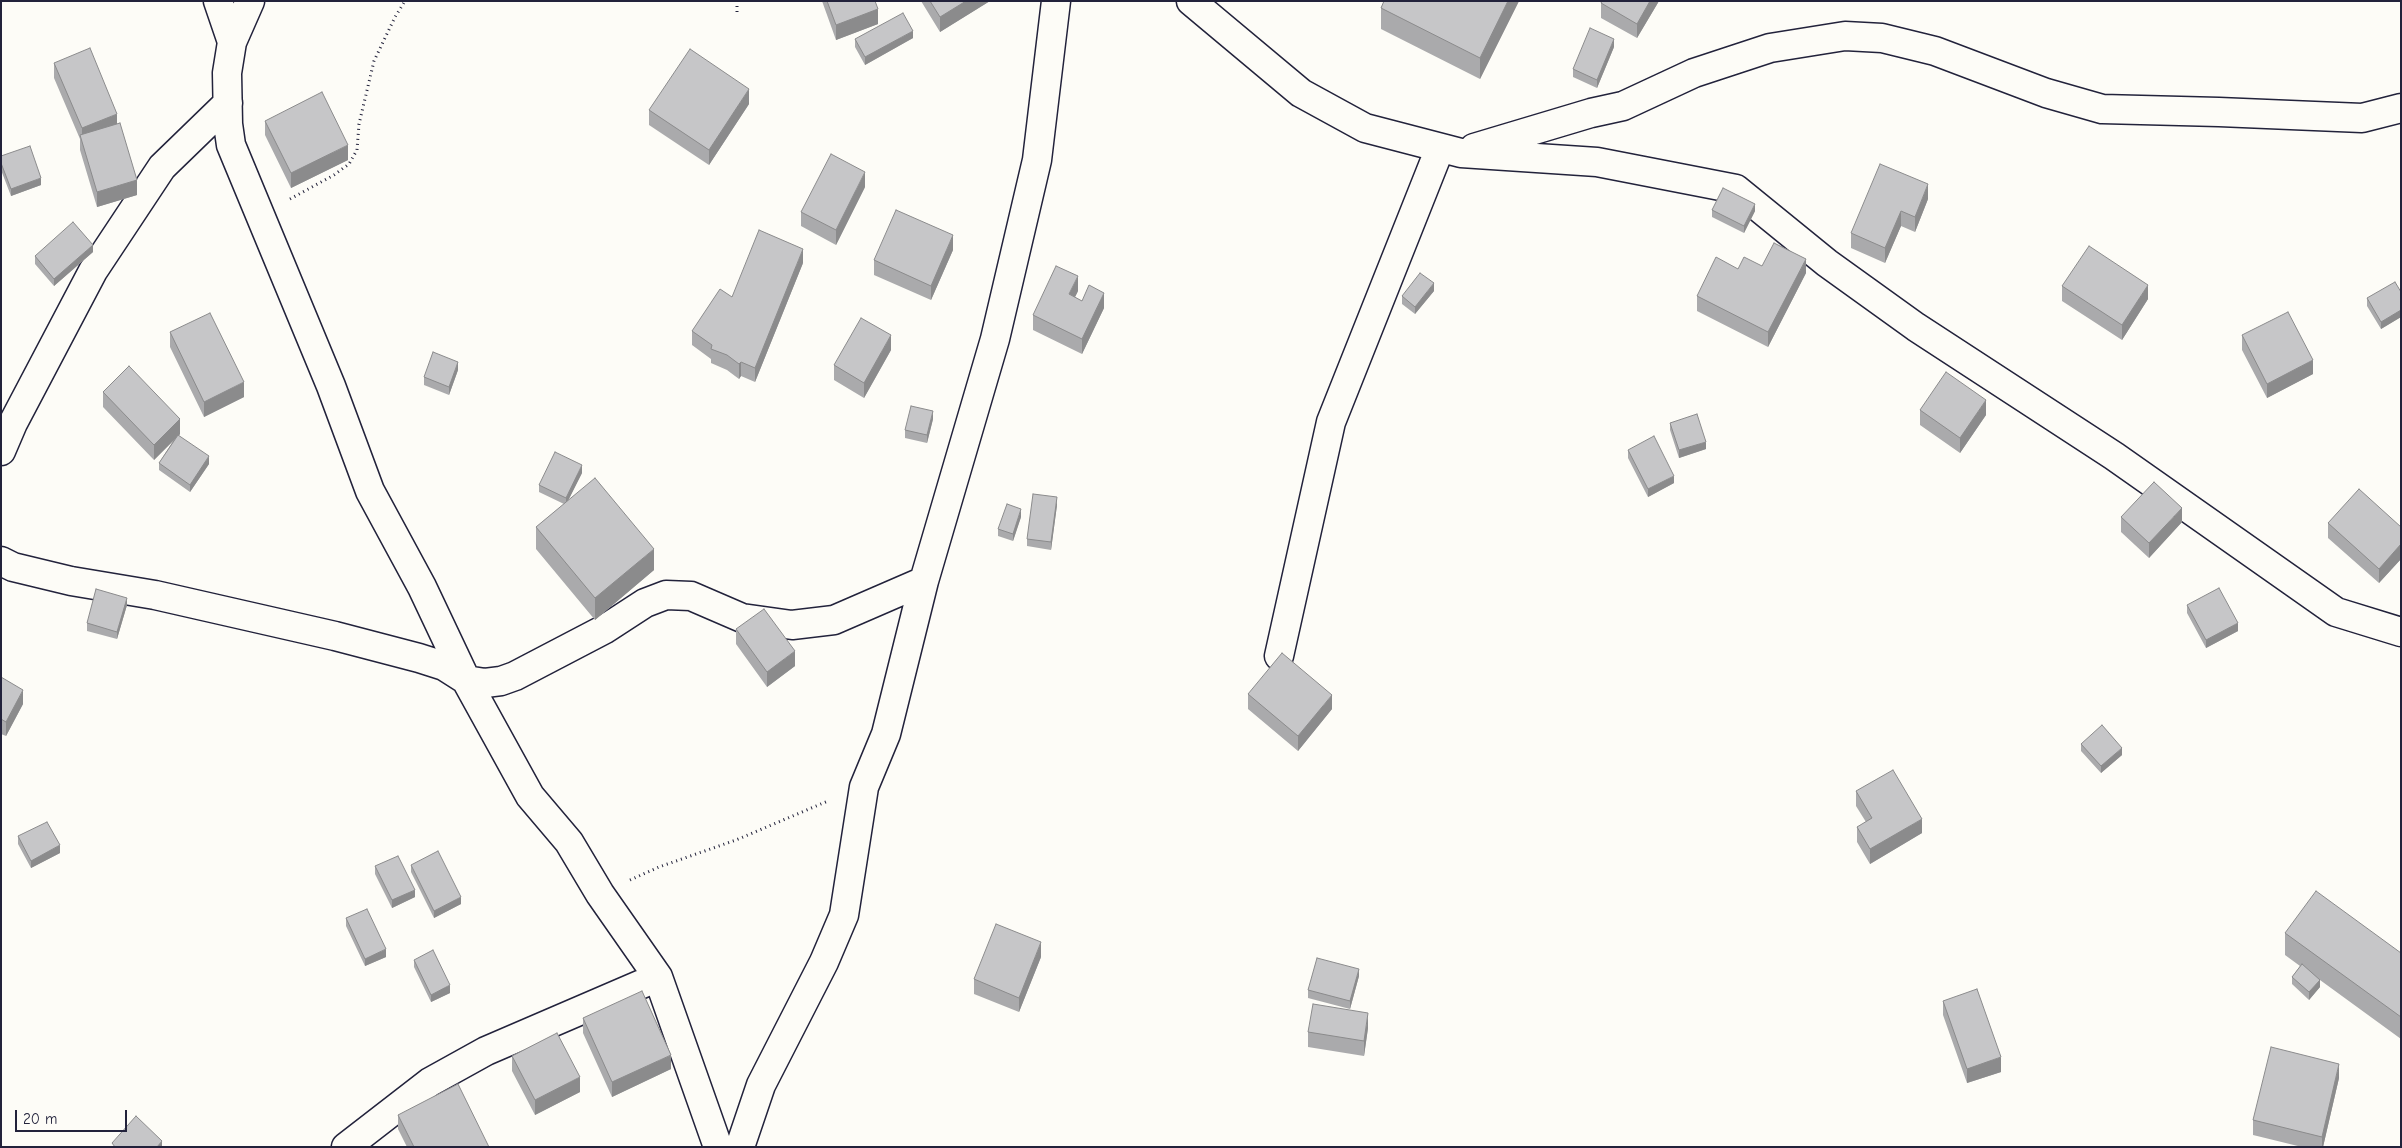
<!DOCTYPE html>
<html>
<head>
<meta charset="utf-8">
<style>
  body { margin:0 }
  #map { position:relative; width:2402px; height:1148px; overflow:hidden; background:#fdfcf7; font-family:"Comic Neue",sans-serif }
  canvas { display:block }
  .frame { position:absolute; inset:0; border:2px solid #22223b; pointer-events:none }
  .scale { position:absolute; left:15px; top:1110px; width:112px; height:22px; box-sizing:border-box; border:2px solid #22223b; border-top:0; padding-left:6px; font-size:15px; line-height:18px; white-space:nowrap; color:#22223b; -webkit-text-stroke:4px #fdfcf7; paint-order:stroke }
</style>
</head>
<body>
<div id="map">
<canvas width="2402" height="1148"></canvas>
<div class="frame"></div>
<div class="scale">20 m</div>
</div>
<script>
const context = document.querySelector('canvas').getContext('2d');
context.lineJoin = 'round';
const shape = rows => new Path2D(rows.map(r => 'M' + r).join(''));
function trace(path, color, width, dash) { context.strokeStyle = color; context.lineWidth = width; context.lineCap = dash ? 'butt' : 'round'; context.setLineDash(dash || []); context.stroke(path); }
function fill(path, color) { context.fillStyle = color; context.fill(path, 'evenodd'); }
const path = shape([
  [737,1,737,15],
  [290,199,334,175,349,164,357,150,359,124,374,61,395,17,405,1],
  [630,880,659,867,736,840,828,801]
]);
const minor = shape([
  [218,1,232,42],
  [250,1,232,42,227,73,228,124,231,145,331,386,370,491,422,587,466,680,530,796,569,842,600,894,658,977,718,1147],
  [1191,1,1301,93,1365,128,1461,153,1597,162,1736,189,1827,263,1916,327,2114,456,2336,612,2401,632],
  [1474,148,1591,113,1623,106,1694,73,1770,48,1845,36,1882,38,1935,51,2046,93,2102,109,2219,112,2362,118,2401,108],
  [1,451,13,423,93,271,162,167,228,103],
  [1,561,13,567,71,581,155,595,335,636,419,658,444,666,466,680,485,683,501,681,515,676,605,629,645,603,666,595,691,596,742,618,792,625,834,620,924,581],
  [1279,656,1331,422,1440,148],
  [346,1147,430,1082,486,1051,658,977],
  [740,1147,761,1085,824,962,844,915,864,787,886,734,924,581,995,339,1037,160,1056,1]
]);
const wall = shape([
  [822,1,875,1,878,24,836,40],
  [921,1,990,1,940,32],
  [1384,1,1519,1,1480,79,1381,29,1381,8],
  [1602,1,1659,1,1637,38,1601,18,1601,3],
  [913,38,865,65,855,47,855,39],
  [1614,47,1597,88,1573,77,1573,69],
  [54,63,117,124,137,195,97,207,80,150,80,139,54,78],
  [749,104,709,165,649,125,649,110],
  [265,121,348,160,291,188,265,135],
  [1,156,41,185,11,196,1,170],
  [865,187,836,245,801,226,801,212],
  [1928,199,1915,232,1901,226,1885,263,1851,248,1851,233],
  [1712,210,1755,211,1744,233,1712,217],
  [953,250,931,300,874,275,874,260],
  [93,252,54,286,35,264,35,256],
  [803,263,755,382,741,376,739,379,727,370,711,363,711,359,692,345,692,331,732,297],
  [1762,266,1806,273,1768,347,1697,311,1697,296,1738,269],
  [2062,286,2148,299,2122,340,2062,301],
  [1078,291,1075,297,1082,301,1104,308,1082,354,1033,330,1033,315],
  [1434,291,1415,314,1402,304,1402,296],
  [2401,292,2401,317,2381,329,2367,306,2367,298],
  [170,332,244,397,204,417,170,347],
  [2242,335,2313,374,2267,398,2242,350],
  [891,350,864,398,834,380,834,365],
  [458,370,449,395,424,385,424,377],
  [103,392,180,434,179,436,209,464,190,492,159,470,159,463,173,441,154,460,103,407],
  [1920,410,1986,415,1960,453,1920,425],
  [933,419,927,443,905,438,905,430],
  [1670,423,1706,449,1679,458,1670,430],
  [1628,450,1674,483,1648,497,1628,458],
  [582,473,568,500,654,570,595,620,536,549,536,527,564,504,539,492,539,485],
  [1057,505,1051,550,1027,546,1027,539],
  [1021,517,1013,541,998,536,998,529],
  [2121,517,2182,522,2149,558,2121,532],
  [2328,523,2401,527,2401,559,2379,583,2328,538],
  [127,605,117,639,87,631,87,623],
  [2187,605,2238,631,2206,648,2187,613],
  [736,629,795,666,767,687,736,644],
  [1,677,23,704,6,736,1,734],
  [1248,694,1332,709,1298,751,1248,709],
  [2081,744,2122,755,2101,773,2081,751],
  [1856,791,1922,833,1870,864,1857,842,1857,827,1866,822,1856,806],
  [18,836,60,853,31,868,18,844],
  [411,865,461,904,434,918,411,872],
  [375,866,415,897,392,908,375,874],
  [346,918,386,957,365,966,346,926],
  [2285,933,2401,953,2401,1039,2320,980,2320,987,2309,1000,2292,984,2292,977,2300,966,2285,955],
  [1041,957,1019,1012,974,994,974,979],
  [414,960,450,993,431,1002,414,967],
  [1359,976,1350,1009,1308,998,1308,990],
  [1943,1001,2001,1072,1967,1083,1943,1015],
  [583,1018,671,1069,612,1097,583,1033],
  [1368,1028,1364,1056,1308,1047,1308,1032],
  [512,1056,580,1092,535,1115,512,1071],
  [2339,1078,2323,1147,2302,1147,2253,1135,2253,1120],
  [398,1115,489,1147,407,1147,398,1129]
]);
const shadedWall = shape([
  [966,1,990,1,940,32,940,17],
  [1508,1,1519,1,1480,79,1480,58],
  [1650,1,1659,1,1637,38,1637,24],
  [878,9,878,24,836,40,836,25],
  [913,31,913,38,865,65,865,57],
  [1614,39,1614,47,1597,88,1597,80],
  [749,89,749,104,709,165,709,150],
  [117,114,117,128,82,140,82,128],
  [348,145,348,160,291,188,291,173],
  [865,172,865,187,836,245,836,230],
  [41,178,41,185,11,196,11,189],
  [137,180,137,195,97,207,97,192],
  [1928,184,1928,199,1915,232,1915,217],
  [1755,204,1755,211,1744,233,1744,226],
  [1901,211,1901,226,1885,263,1885,248],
  [953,235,953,250,931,300,931,286],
  [93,245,93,252,54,286,54,279],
  [803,249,803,263,755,382,755,368],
  [1806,259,1806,273,1768,347,1768,332],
  [1078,276,1078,291,1069,309,1069,294],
  [1434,283,1434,291,1415,314,1415,307],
  [2148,285,2148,299,2122,340,2122,325],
  [1104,293,1104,308,1082,354,1082,339],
  [2401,310,2401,317,2381,329,2381,322],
  [891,335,891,350,864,398,864,383],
  [2313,360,2313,374,2267,398,2267,384],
  [458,362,458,370,449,395,449,387],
  [741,362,741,376,739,379,739,364],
  [244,382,244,397,204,417,204,402],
  [1986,400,1986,415,1960,453,1960,438],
  [933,411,933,419,927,443,927,435],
  [180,419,180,434,154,460,154,445],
  [1706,442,1706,449,1679,458,1679,450],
  [209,456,209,464,190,492,190,485],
  [582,465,582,473,566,505,566,498],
  [1674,476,1674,483,1648,497,1648,489],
  [1057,497,1057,505,1051,550,1051,542],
  [2182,508,2182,522,2149,558,2149,543],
  [1021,509,1021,517,1013,541,1013,534],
  [2401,544,2401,559,2379,583,2379,569],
  [654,549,654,570,595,620,595,598],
  [127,598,127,605,117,639,117,632],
  [2238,623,2238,631,2206,648,2206,640],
  [795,651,795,666,767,687,767,672],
  [23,690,23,704,6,736,6,722],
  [1332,695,1332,709,1298,751,1298,736],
  [2122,748,2122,755,2101,773,2101,766],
  [1922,819,1922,833,1870,864,1870,849],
  [60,845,60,853,31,868,31,861],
  [415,890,415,897,392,908,392,900],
  [461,897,461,904,434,918,434,911],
  [1041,942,1041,957,1019,1012,1019,998],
  [386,949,386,957,365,966,365,959],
  [1359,969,1359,976,1350,1009,1350,1001],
  [2320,980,2320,987,2309,1000,2309,992],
  [450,985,450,993,431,1002,431,995],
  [1368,1013,1368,1028,1364,1056,1364,1041],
  [671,1055,671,1069,612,1097,612,1082],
  [2001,1057,2001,1072,1967,1083,1967,1069],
  [2339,1064,2339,1078,2323,1147,2322,1147,2322,1137],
  [580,1077,580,1092,535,1115,535,1100],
  [162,1141,162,1147,157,1147]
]);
const building = shape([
  [827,1,875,1,878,9,836,25,827,1],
  [930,1,966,1,940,17,930,1],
  [1384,1,1508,1,1480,58,1381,8,1384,1],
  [1602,1,1650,1,1637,24,1601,3,1602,1],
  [903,13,913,31,865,57,855,39,903,13],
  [1590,28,1614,39,1597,80,1573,69,1590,28],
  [90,48,117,114,82,128,54,63,90,48],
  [690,49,749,89,709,150,649,110,690,49],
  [322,92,348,145,291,173,265,121,322,92],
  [120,123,137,180,97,192,80,135,120,123],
  [30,146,41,178,11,189,1,163,1,156,30,146],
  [831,154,865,172,836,230,801,212,831,154],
  [1880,164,1928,184,1915,217,1901,211,1885,248,1851,233,1880,164],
  [1723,188,1755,204,1744,226,1712,210,1723,188],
  [896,210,953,235,931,286,874,260,896,210],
  [73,222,93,245,54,279,35,256,73,222],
  [759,230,803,249,755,368,741,362,739,364,727,355,711,349,712,345,692,331,720,289,732,297,759,230],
  [1774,243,1806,259,1768,332,1697,296,1716,257,1738,269,1744,257,1762,266,1774,243],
  [2089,246,2148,285,2122,325,2062,286,2089,246],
  [1056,266,1078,276,1069,294,1082,301,1089,285,1104,293,1082,339,1033,315,1056,266],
  [1420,273,1434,283,1415,307,1402,296,1420,273],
  [2395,282,2401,292,2401,310,2381,322,2367,298,2395,282],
  [2288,312,2313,360,2267,384,2242,335,2288,312],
  [210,313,244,382,204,402,170,332,210,313],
  [861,318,891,335,864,383,834,365,861,318],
  [433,352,458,362,449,387,424,377,433,352],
  [129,366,180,419,154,445,103,392,129,366],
  [1946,372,1986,400,1960,438,1920,410,1946,372],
  [911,406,933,411,927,435,905,430,911,406],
  [1697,414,1706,442,1679,450,1670,423,1697,414],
  [178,435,209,456,190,485,159,463,178,435],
  [1654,436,1674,476,1648,489,1628,450,1654,436],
  [555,452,582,465,566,498,539,485,555,452],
  [595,478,654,549,595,598,536,527,595,478],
  [2154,482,2182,508,2149,543,2121,517,2154,482],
  [2359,489,2401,527,2401,544,2379,569,2328,523,2359,489],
  [1033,494,1057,497,1051,542,1027,539,1033,494],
  [1007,504,1021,509,1013,534,998,529,1007,504],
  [2219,588,2238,623,2206,640,2187,605,2219,588],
  [96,589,127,598,117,632,87,623,96,589],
  [764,609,795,651,767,672,736,629,764,609],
  [1282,653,1332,695,1298,736,1248,694,1282,653],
  [1,677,23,690,6,722,1,719,1,677],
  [2102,725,2122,748,2101,766,2081,744,2102,725],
  [1893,770,1922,819,1870,849,1857,827,1872,818,1856,791,1893,770],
  [47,822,60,845,31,861,18,836,47,822],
  [438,851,461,897,434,911,411,865,438,851],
  [398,856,415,890,392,900,375,866,398,856],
  [2316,891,2401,953,2401,1017,2285,933,2316,891],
  [367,909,386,949,365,959,346,918,367,909],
  [996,924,1041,942,1019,998,974,979,996,924],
  [433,950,450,985,431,995,414,960,433,950],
  [1317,958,1359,969,1350,1001,1308,990,1317,958],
  [2302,964,2320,980,2309,992,2292,977,2302,964],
  [1977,989,2001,1057,1967,1069,1943,1001,1977,989],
  [642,991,671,1055,612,1082,583,1018,642,991],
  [1313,1004,1368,1013,1364,1041,1308,1032,1313,1004],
  [557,1033,580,1077,535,1100,512,1056,557,1033],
  [2271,1047,2339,1064,2322,1137,2253,1120,2271,1047],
  [458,1084,489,1147,414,1147,398,1115,458,1084],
  [136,1116,162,1141,157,1147,115,1147,112,1143,136,1116]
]);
trace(minor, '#22223b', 31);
trace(path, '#22223b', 3, [1, 4]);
trace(minor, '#fdfcf7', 28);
fill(wall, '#aaaaac');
fill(shadedWall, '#8b8b8c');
fill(building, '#c6c6c8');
trace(building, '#8b8b8c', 1);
</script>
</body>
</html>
